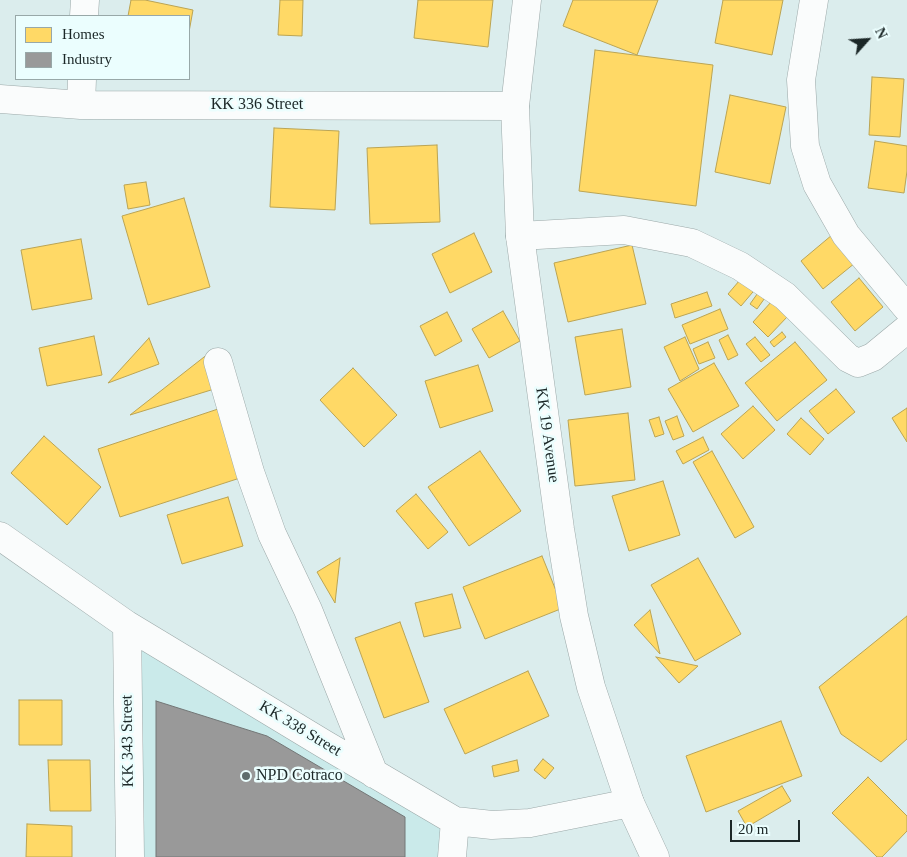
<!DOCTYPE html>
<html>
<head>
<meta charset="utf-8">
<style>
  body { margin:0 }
  #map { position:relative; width:907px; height:857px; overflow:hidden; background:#dbeded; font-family:Georgia,serif }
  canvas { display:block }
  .legend { position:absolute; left:15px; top:15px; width:175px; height:65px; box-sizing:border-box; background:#ebfefe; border:1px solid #98a8a8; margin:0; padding:6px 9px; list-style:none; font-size:15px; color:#1b2727 }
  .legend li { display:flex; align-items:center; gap:10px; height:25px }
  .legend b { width:25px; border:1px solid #98a8a8 }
  .north { position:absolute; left:842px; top:15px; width:50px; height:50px; -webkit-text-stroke:4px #ebfefe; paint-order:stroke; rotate:64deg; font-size:14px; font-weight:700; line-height:20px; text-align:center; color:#1b2727 }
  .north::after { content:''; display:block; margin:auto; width:18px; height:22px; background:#1b2727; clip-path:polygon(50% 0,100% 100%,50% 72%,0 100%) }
  .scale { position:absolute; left:730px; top:820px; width:70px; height:22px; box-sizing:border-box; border:2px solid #1b2727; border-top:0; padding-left:6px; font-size:15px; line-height:18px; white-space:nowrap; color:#1b2727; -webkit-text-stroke:4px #ebfefe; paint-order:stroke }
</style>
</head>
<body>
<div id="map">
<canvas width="907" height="857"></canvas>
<ul class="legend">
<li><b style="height:14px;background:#ffd966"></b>Homes</li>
<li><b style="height:14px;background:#999"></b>Industry</li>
</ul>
<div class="north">N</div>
<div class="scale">20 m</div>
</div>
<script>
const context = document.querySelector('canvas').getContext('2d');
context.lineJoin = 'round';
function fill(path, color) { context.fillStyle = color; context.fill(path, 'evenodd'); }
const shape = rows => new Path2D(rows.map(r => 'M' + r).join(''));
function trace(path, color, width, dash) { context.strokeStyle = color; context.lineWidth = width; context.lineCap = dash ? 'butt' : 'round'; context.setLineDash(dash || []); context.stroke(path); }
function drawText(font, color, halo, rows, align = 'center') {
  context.font = font + ' Georgia,serif'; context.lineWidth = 5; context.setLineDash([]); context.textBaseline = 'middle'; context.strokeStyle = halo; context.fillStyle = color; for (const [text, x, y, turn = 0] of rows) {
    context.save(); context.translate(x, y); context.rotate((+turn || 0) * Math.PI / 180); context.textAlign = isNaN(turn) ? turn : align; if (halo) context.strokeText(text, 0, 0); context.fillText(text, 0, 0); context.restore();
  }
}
const built = shape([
  [136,639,455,821,451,857,141,857]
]);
const homes = shape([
  [131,0,145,0,193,10,189,32,189,16,128,16,131,0],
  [280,0,303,0,302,36,278,35,280,0],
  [418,0,493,0,488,47,414,38,418,0],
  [573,0,658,0,637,55,563,26,573,0],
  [723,0,783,0,772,55,715,43,723,0],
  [595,50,713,65,696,206,579,191,595,50],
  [872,77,904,79,900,137,869,135,872,77],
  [730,95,786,107,770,184,715,172,730,95],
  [274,128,339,131,335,210,270,207,274,128],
  [875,141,907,146,907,171,904,193,868,188,875,141],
  [437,145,440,222,370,224,367,148,437,145],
  [146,182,150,205,128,209,124,185,146,182],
  [184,198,210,287,148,305,122,216,184,198],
  [474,233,492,272,450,293,432,254,474,233],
  [832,235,855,263,823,289,801,261,832,235],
  [81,239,92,299,32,310,21,250,81,239],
  [632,245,646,304,568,322,554,263,632,245],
  [745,274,758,286,741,306,728,294,745,274],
  [859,278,883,307,855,331,831,302,859,278],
  [760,290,767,295,757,309,750,304,760,290],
  [707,292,712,306,675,318,671,304,707,292],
  [772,301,788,316,768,337,753,322,772,301],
  [720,309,728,329,690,344,682,325,720,309],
  [503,311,520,341,489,358,472,329,503,311],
  [447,312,462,341,435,356,420,326,447,312],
  [622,329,631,387,585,395,575,337,622,329],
  [782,332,786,337,774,347,770,342,782,332],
  [728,335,738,355,728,360,719,340,728,335],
  [94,336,102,375,47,386,39,348,94,336],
  [685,337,699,369,680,381,664,347,685,337],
  [755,337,770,355,761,362,746,344,755,337],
  [149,338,159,364,108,383,149,338],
  [708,342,715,358,699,364,693,349,708,342],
  [795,342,827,380,777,421,745,383,795,342],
  [213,350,224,386,130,415,213,350],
  [714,363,739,406,693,432,668,389,714,363],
  [478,365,493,411,440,428,425,381,478,365],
  [353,368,397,415,364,447,320,400,353,368],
  [836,389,855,412,828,434,809,411,836,389],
  [753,406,775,430,743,459,721,434,753,406],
  [221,408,243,477,120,517,98,449,221,408],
  [907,408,907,442,892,418,907,408],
  [628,413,635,480,575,486,568,420,628,413],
  [677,416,684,436,673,440,665,421,677,416],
  [659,417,664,434,655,437,649,420,659,417],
  [801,418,824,439,810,455,787,434,801,418],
  [44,436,101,487,67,525,11,473,44,436],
  [703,437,709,450,683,464,676,451,703,437],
  [480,451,521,511,469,546,428,487,480,451],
  [712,451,754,527,735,538,693,462,712,451],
  [663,481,680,535,629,551,612,496,663,481],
  [416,494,448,532,428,549,396,511,416,494],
  [228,497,243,546,182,564,167,515,228,497],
  [542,556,563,608,485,639,463,587,542,556],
  [340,558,335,603,317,572,340,558],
  [698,558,741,634,695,661,651,585,698,558],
  [452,594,461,628,424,637,415,603,452,594],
  [650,610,660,654,634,625,650,610],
  [907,616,907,739,881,762,841,734,819,687,907,616],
  [400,622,429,702,384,718,355,638,400,622],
  [656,657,698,666,679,683,656,657],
  [528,671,549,716,465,754,444,709,528,671],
  [19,700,62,700,62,745,19,745,19,700],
  [781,721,802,776,706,812,686,756,781,721],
  [543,759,554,768,545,779,534,770,543,759],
  [48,760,90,760,91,811,50,811,48,760],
  [517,760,519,771,494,777,492,766,517,760],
  [868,777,907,816,907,831,882,857,877,857,832,813,868,777],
  [782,786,791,801,747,827,738,811,782,786],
  [27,824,72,826,72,857,26,857,27,824]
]);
const industry = shape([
  [156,701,267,736,405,817,405,857,156,857,156,701]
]);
const minor = shape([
  [814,0,801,80,805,146,817,184,846,235,907,308],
  [84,16,85,0],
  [0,99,81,105,515,106],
  [81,105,82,79],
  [520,236,624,230,692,243,740,266,785,296,848,358,858,363,873,357,907,329],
  [218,362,250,472,272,534,308,610,374,774],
  [0,536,127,625,324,744,455,821,492,825,530,823,630,803],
  [127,625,130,857],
  [452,857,455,821]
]);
const tertiary = shape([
  [527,0,515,106,520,236,560,529,574,616,591,687,630,803,655,857]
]);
const markers = [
  [246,776,5,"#5e6c6c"]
];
const streetNames = [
  ["KK 336 Street",257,105],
  ["KK 19 Avenue",547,435,82],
  ["KK 338 Street",300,729,31],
  ["KK 343 Street",128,741,-91]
];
const poiNames = [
  ["NPD Cotraco",256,776]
];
fill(built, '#caeaea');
fill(homes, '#ffd966');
trace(homes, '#bba453', 1);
fill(industry, '#999');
trace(industry, '#737777', 1);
trace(minor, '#9ba8a8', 29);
trace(tertiary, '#9ba8a8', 29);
trace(minor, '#fafcfc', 28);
trace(tertiary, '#fafcfc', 28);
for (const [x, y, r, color] of markers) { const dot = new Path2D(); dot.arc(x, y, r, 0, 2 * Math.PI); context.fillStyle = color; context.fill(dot); trace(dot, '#ebfefe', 2); }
drawText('16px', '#1b2727', '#ebfefe', streetNames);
drawText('16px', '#1b2727', '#ebfefe', poiNames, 'left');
</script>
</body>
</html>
